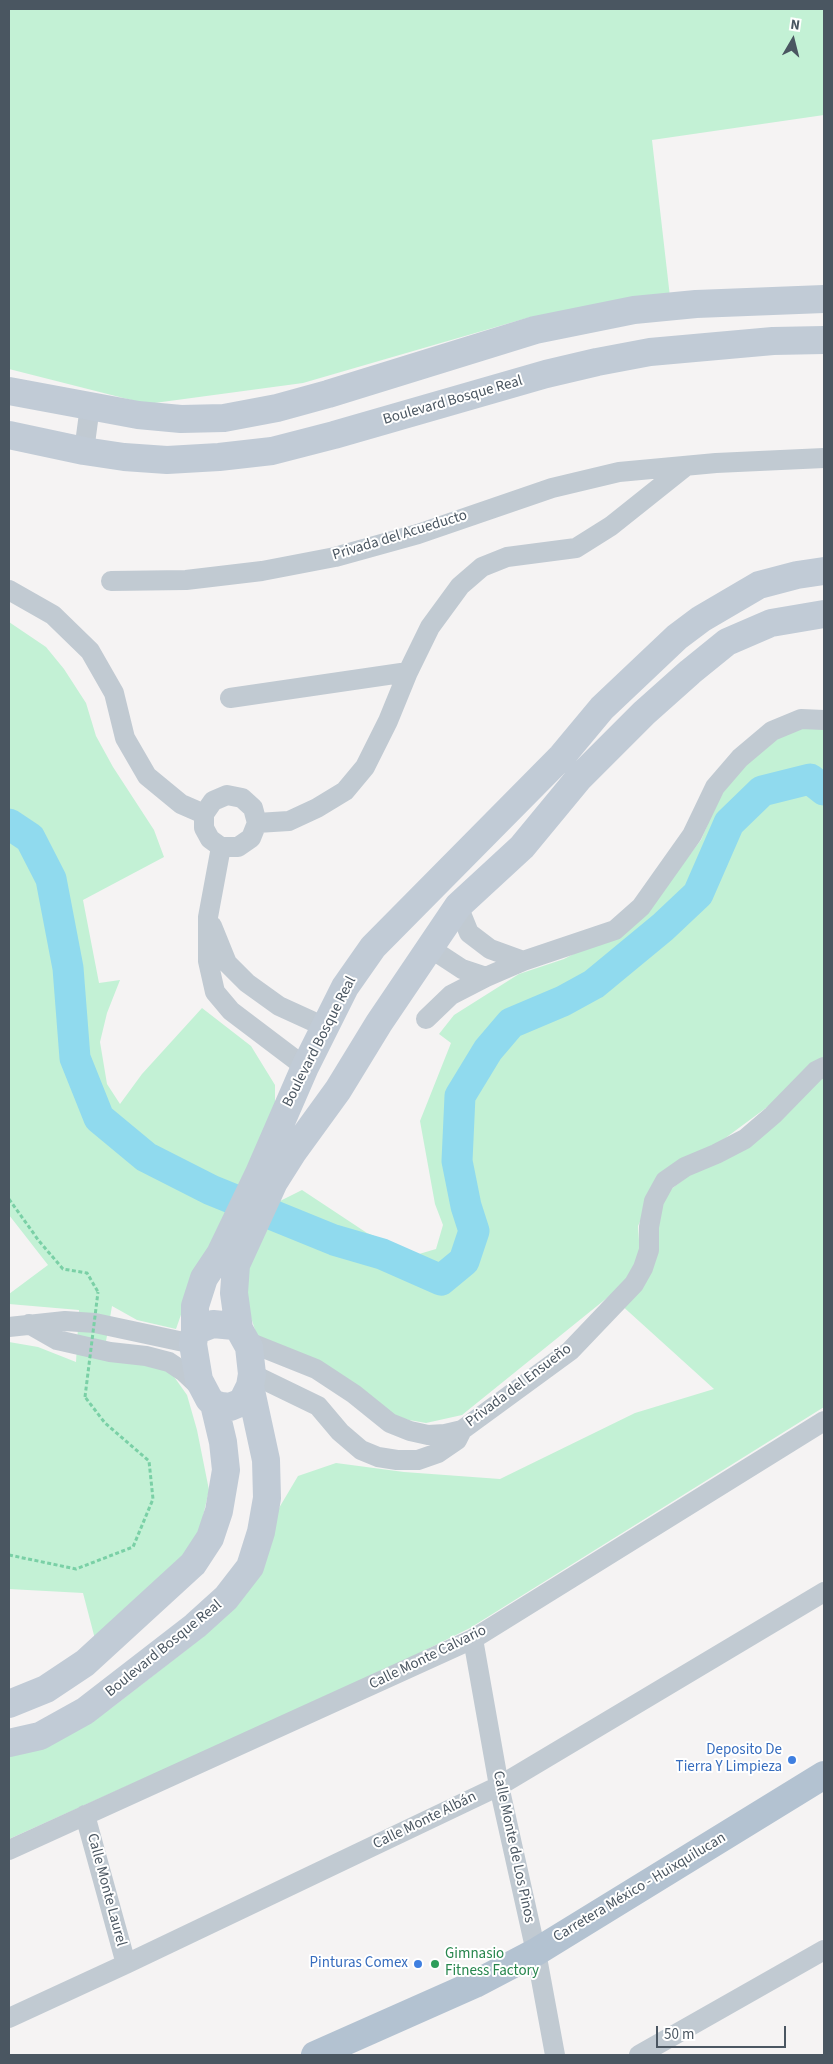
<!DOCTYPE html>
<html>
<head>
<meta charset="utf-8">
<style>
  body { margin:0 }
  #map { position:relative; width:833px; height:2064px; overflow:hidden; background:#f5f3f3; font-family:"Source Sans 3",sans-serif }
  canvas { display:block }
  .frame { position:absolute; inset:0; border:10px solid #4a5661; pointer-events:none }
  .north { position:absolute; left:768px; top:15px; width:50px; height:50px; -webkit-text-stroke:4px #fff; paint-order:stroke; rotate:8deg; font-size:14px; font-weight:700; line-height:20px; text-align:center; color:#4a5661 }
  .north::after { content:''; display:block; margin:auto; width:18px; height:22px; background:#4a5661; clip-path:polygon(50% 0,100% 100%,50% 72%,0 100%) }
  .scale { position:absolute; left:656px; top:2026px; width:130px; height:22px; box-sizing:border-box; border:2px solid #4a5661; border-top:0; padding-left:6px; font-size:15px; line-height:18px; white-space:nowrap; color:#4a5661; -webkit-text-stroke:4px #fff; paint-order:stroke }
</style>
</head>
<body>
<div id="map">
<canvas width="833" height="2064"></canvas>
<div class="frame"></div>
<div class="north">N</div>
<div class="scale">50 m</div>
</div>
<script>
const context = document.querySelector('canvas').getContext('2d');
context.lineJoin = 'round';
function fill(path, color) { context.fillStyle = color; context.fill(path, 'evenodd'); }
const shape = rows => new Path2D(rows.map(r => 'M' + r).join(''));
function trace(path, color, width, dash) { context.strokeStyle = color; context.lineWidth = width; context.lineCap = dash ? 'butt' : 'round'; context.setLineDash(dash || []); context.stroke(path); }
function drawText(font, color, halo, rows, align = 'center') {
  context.font = font + ' "Source Sans 3",sans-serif'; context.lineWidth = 4; context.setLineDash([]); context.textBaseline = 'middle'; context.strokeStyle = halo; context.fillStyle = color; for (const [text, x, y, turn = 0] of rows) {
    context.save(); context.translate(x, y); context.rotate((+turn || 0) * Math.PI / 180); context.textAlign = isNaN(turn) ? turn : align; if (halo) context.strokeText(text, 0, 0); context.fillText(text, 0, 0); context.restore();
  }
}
const green = shape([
  [9,9,824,9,824,115,652,140,670,297,527,318,303,383,147,404,9,369],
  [9,622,46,647,64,669,86,703,96,736,113,767,154,830,164,857,83,900,99,983,120,980,107,1013,100,1042,107,1084,120,1104,142,1074,202,1008,251,1046,275,1085,275,1109,191,1286,176,1329,137,1320,112,1306,103,1359,145,1364,170,1371,187,1395,197,1430,209,1490,199,1534,191,1550,95,1639,83,1593,9,1589,9,1342,38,1347,76,1362,79,1310,9,1304,9,1294,48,1265,9,1215],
  [824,725,824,1065,724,1139,660,1179,638,1226,640,1254,628,1281,462,1415,426,1423,392,1417,258,1339,243,1293,250,1253,274,1204,302,1190,367,1233,419,1254,436,1249,443,1225,435,1204,420,1121,451,1043,439,1034,454,1015,519,974,564,959,639,920,701,840,726,781,788,728],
  [824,1073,824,1407,470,1628,379,1673,9,1839,9,1752,25,1749,110,1709,204,1636,263,1565,279,1508,298,1476,336,1463,404,1472,500,1479,635,1413,714,1389,619,1303,666,1193]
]);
const river = shape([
  [9,824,30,838,51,879,68,968,75,1058,99,1118,146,1157,211,1190,334,1240,382,1254,441,1280,464,1261,474,1231,466,1206,457,1161,460,1096,488,1050,511,1023,563,1001,594,984,663,927,698,894,729,823,762,791,810,779,824,790]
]);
const path = shape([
  [9,1199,39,1241,63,1269,87,1273,98,1292],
  [9,1555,76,1569,133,1547,153,1499,149,1461,105,1423,85,1397]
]);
const street = shape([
  [84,451,90,406],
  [111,581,186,580,262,571,335,557,418,534,552,488,619,472,716,463,824,458],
  [9,590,53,615,90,651,114,693,125,738,147,776,181,804,204,814],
  [230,698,408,672],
  [204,814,213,801,227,795,242,798,253,808,257,823,251,838,238,847,221,847],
  [204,814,204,828,210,839,221,847],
  [257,823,289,821,317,808,345,791,365,767,388,721,408,672,430,627,460,586,482,567,507,557,576,548,611,526,685,467],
  [221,847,208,917,208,961,215,992,231,1011,305,1067],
  [458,906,469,933,490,949,523,961],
  [212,926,227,963,247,983,279,1006,325,1027],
  [430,948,462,969,486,977],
  [426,1019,451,995,486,977,523,961,615,930,641,907,692,835,715,787,740,758,772,731,801,719,824,720],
  [29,1324,57,1340,110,1352,146,1356,169,1362,184,1372,204,1391],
  [9,1327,65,1321,95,1323,193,1344],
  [246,1341,316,1369,354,1394,390,1423,410,1431,428,1435,445,1434,462,1430,570,1351,634,1284,643,1268,649,1250,649,1227,654,1201,665,1181,685,1167,716,1154,745,1139,773,1115,816,1071,824,1067],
  [252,1374,318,1406,340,1432,361,1450,378,1457,397,1460,418,1460,438,1453,457,1440,462,1430],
  [473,1639,499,1786,536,1952,555,2055],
  [85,1815,126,1964],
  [9,1850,473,1639,824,1421],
  [9,2018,126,1964,499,1786,824,1592],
  [639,2055,824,1950]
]);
const secondary = shape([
  [9,391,138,415,181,419,224,418,277,408,328,394,535,330,634,310,696,304,824,299],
  [9,435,84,451,124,457,167,460,219,457,272,451,334,435,546,374,597,362,650,352,773,341,824,340],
  [239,1329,234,1326,213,1324,195,1331,193,1344,199,1380,209,1399,214,1404,221,1406,230,1407,242,1402,250,1386,252,1374,249,1347,239,1329,234,1293,236,1265,274,1182,293,1152,338,1090,379,1023,458,906,522,847,579,778,644,713,690,672,727,642,771,623,824,614],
  [195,1331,195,1306,204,1278,220,1254,259,1173,305,1067,345,987,373,947,562,756,602,708,677,637,701,619,759,585,797,575,824,571],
  [9,1704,46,1689,85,1663,193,1564,210,1538,219,1511,226,1470,223,1442,214,1404],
  [9,1743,40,1736,85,1711,195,1626,226,1598,250,1567,261,1532,267,1498,266,1460,250,1386]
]);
const primary = shape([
  [315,2055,475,1984,536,1952,824,1775]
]);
const pathBridge = shape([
  [85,1397,98,1292]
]);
const markers = [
  [792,1760,5,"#3f7fe0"],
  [418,1964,5,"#3f7fe0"],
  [435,1964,5,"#2e9e5b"]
];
const streetNames = [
  ["Boulevard Bosque Real",453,401,-16],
  ["Privada del Acueducto",400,536,-17],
  ["Boulevard Bosque Real",320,1042,-63],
  ["Privada del Ensueño",519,1386,-37],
  ["Boulevard Bosque Real",164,1649,-39],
  ["Calle Monte Calvario",428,1658,-26],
  ["Calle Monte Albán",425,1821,-26],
  ["Calle Monte de Los Pinos",513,1847,78],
  ["Carretera México - Huixquilucan",640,1888,-31],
  ["Calle Monte Laurel",106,1890,75]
];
const shopNames = [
  ["Deposito De",782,1751],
  ["Tierra Y Limpieza",782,1768],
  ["Pinturas Comex",408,1964]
];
const leisureNames = [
  ["Gimnasio",445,1955],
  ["Fitness Factory",445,1972]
];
fill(green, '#c3f1d5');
trace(river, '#90daee', 31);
trace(path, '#7ad0a6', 3, [4, 2.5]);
trace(street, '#c1cad2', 20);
trace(secondary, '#c1cbd6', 28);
trace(primary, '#b3c2d1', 28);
trace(pathBridge, '#7ad0a6', 3, [4, 2.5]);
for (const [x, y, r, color] of markers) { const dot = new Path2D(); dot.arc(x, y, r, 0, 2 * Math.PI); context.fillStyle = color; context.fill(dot); trace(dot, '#fff', 2); }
drawText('15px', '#4a5661', '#fff', streetNames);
drawText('15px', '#366cbe', '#fff', shopNames, 'right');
drawText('15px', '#27864d', '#fff', leisureNames, 'left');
</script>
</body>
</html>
